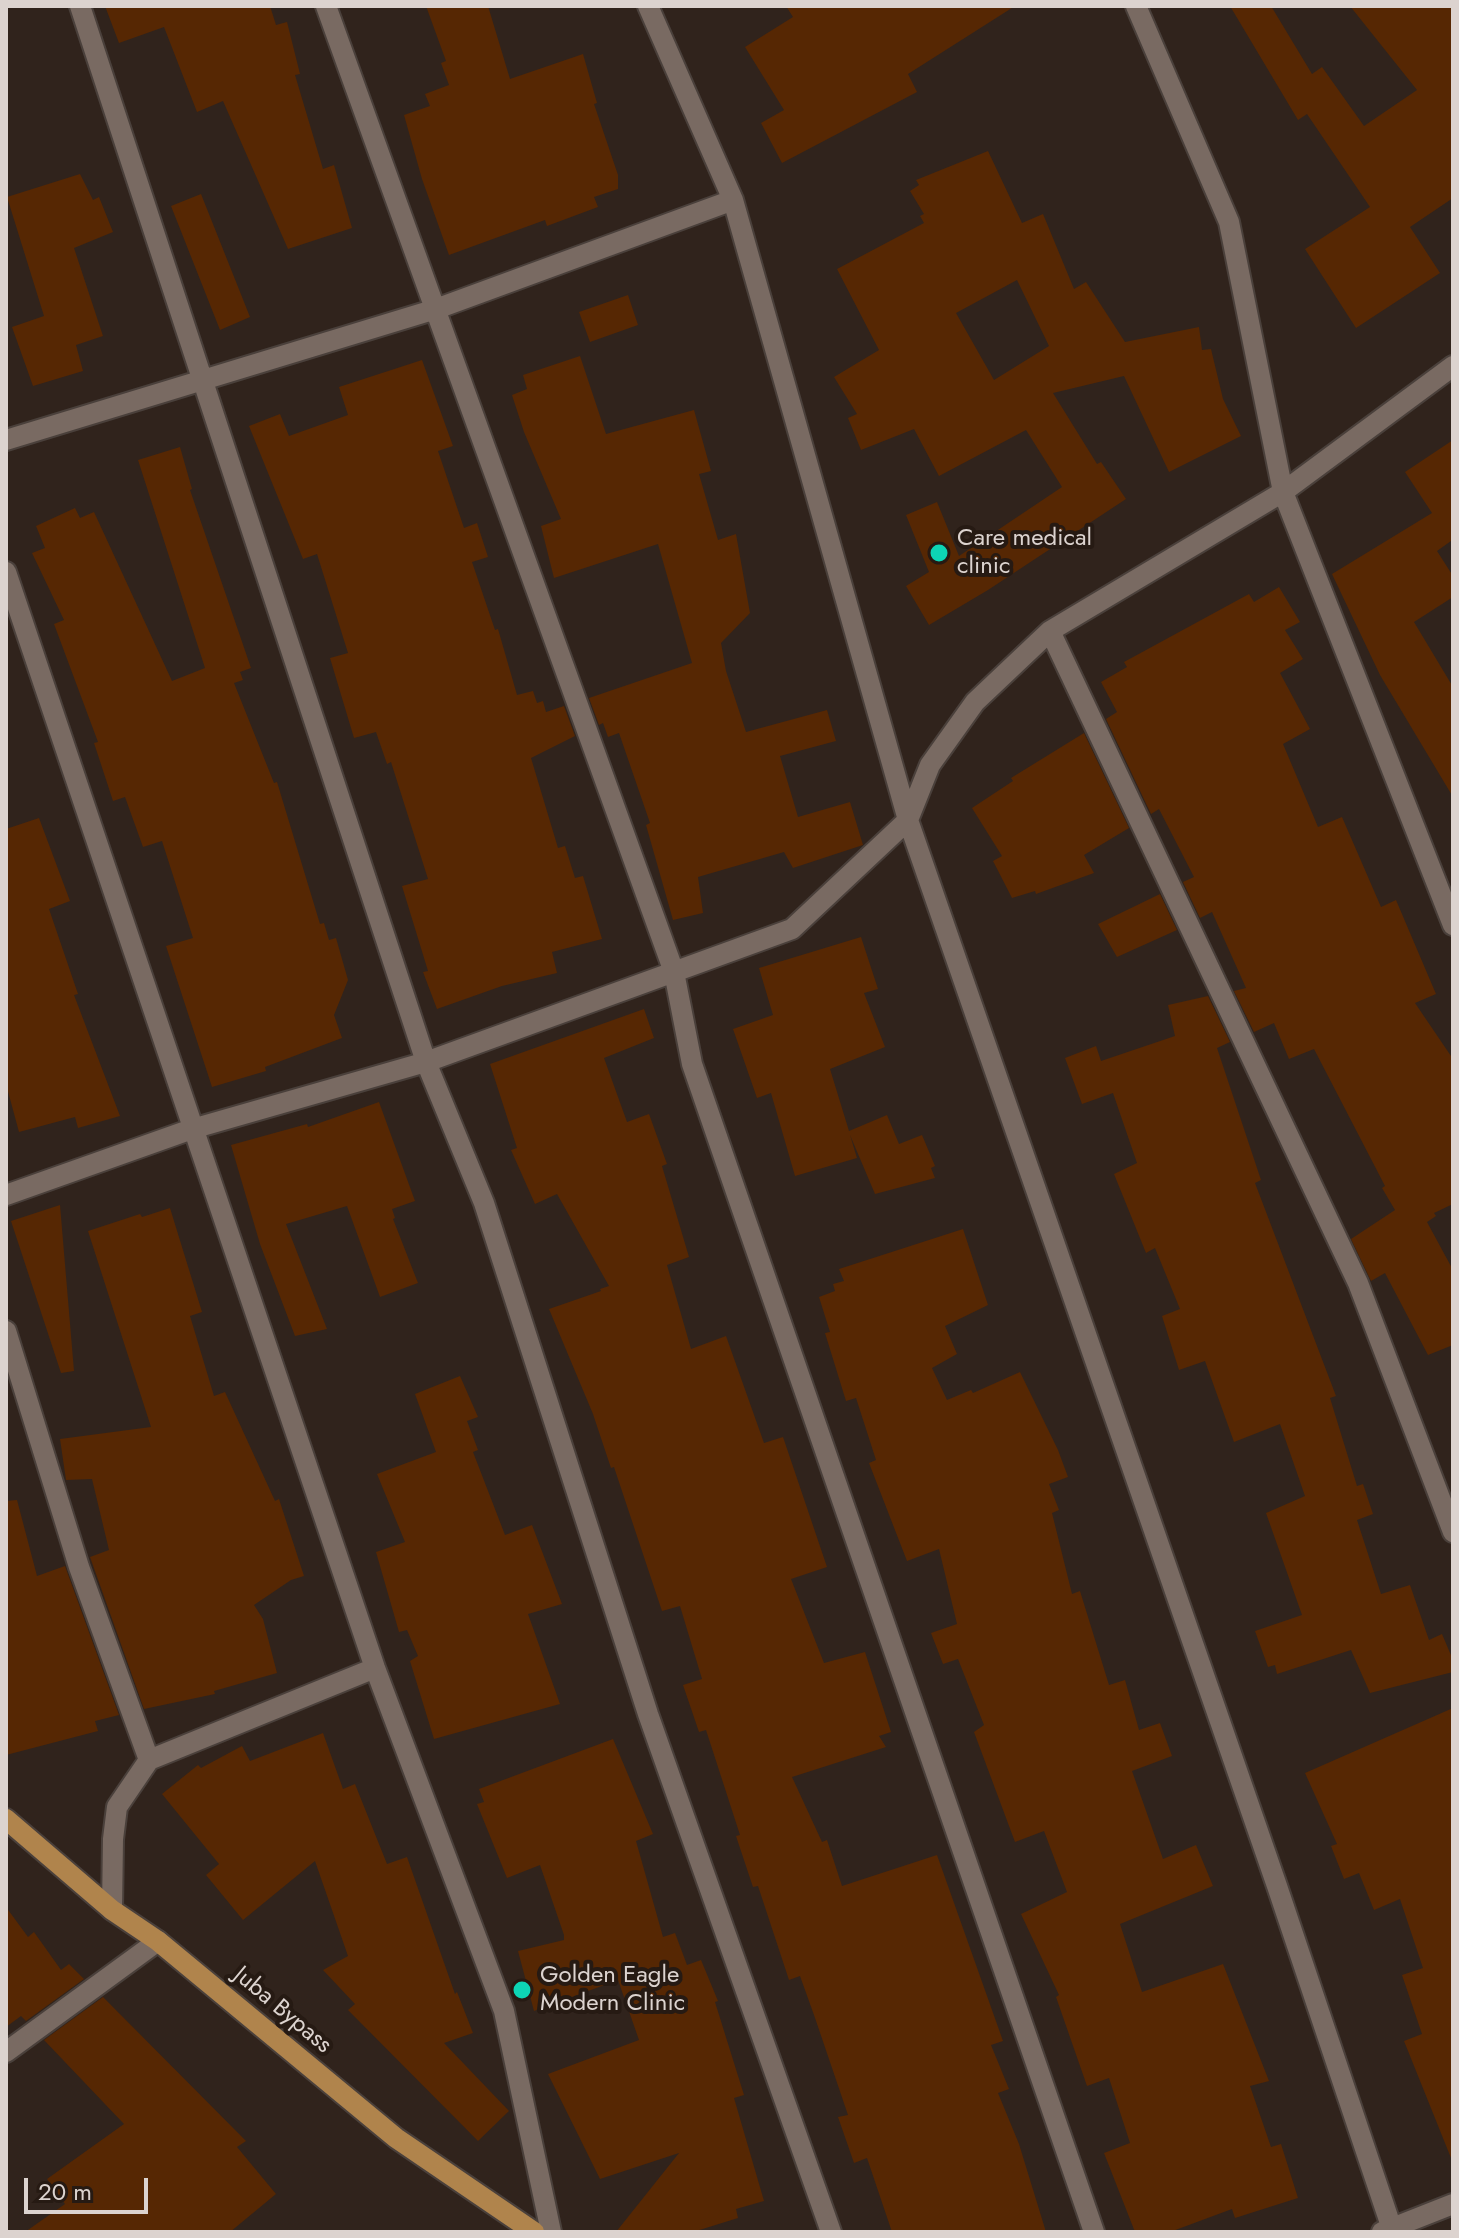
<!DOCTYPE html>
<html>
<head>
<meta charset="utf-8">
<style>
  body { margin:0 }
  #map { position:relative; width:1459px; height:2238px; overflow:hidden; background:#30231c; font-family:Jost,sans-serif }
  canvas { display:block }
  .frame { position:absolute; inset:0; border:8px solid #dcd3cf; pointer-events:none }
  .scale { position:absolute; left:24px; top:2178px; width:124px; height:36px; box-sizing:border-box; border:4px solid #dcd3cf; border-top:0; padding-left:10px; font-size:24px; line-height:28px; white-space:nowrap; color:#dcd3cf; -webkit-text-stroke:6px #261a13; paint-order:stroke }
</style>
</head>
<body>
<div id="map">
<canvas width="1459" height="2238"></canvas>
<div class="frame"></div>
<div class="scale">20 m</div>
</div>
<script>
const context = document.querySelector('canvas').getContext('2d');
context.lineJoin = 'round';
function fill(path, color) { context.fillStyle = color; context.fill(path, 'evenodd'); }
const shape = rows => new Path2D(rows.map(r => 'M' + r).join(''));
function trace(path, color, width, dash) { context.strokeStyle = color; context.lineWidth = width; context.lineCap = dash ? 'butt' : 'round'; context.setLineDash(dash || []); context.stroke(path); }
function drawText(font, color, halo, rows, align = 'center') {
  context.font = font + ' Jost,sans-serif'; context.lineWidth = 8; context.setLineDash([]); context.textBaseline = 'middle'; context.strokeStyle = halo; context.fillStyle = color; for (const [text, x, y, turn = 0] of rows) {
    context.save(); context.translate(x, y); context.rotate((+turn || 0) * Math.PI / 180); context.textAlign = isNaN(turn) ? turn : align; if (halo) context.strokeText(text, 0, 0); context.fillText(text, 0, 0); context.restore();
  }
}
const building = shape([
  [105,6,270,6,276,25,287,22,300,74,295,75,323,169,334,165,352,228,288,249,223,101,197,112,164,27,119,43],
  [426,6,488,6,510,79,583,54,597,103,594,104,618,175,618,189,594,197,598,207,547,226,545,220,449,255,422,179,404,115,430,106,425,94,449,85,441,63,446,61],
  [786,6,1015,6,908,74,917,92,782,163,761,123,784,110,745,47,793,17],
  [1230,6,1271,6,1312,74,1322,67,1364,126,1417,90,1350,6,1453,6,1453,198,1410,227,1440,273,1356,328,1305,249,1370,207,1307,114,1298,120],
  [988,151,1022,223,1043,214,1074,289,1086,282,1125,342,1199,327,1202,350,1211,349,1223,399,1241,436,1169,472,1124,376,1053,393,1097,464,1101,462,1126,499,988,590,929,625,906,586,929,572,906,515,937,502,959,556,1062,487,1026,430,939,476,914,429,861,450,848,418,857,414,834,377,879,350,837,269,924,223,920,216,924,214,910,191,919,185,916,180],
  [1017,280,1049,346,994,380,956,313],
  [80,174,93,200,99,197,113,232,74,248,103,336,76,345,83,371,33,386,12,327,44,316,7,197],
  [201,194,250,317,220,330,171,206],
  [628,295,638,325,590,342,579,312],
  [580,356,606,434,694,410,711,471,699,474,718,540,736,534,750,613,721,643,726,671,746,732,827,710,836,741,780,756,798,817,850,802,863,845,793,868,784,852,698,877,703,913,673,920,646,825,650,823,619,733,608,737,603,723,599,725,589,698,692,663,658,544,554,578,541,526,561,519,524,432,512,395,527,389,523,375],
  [422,360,453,446,438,451,464,528,477,523,488,557,472,562,495,630,498,629,517,695,533,691,537,703,543,701,546,712,564,706,575,736,531,758,558,848,565,846,575,878,583,876,602,939,552,952,557,973,502,986,437,1009,423,972,428,971,402,886,428,879,391,762,387,764,376,732,354,738,330,658,348,653,317,554,303,559,249,426,280,414,289,436,348,415,339,387],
  [1453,440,1453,544,1451,541,1437,551,1453,576,1453,597,1414,622,1453,687,1453,797,1380,675,1332,574,1432,513,1405,472],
  [180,447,192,489,190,490,251,668,240,672,243,680,234,683,274,783,277,782,320,924,324,923,329,940,336,938,348,980,334,1015,342,1038,265,1067,266,1071,212,1087,166,946,193,938,162,841,143,847,125,797,113,801,94,743,98,742,54,624,64,620,32,553,45,548,36,526,75,508,80,518,94,512,172,681,205,668,138,460],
  [1279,587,1300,622,1285,630,1303,659,1280,673,1310,729,1283,744,1318,827,1342,817,1381,907,1396,900,1436,994,1415,1003,1453,1059,1453,1204,1434,1213,1436,1216,1427,1222,1453,1270,1453,1345,1428,1355,1385,1273,1371,1281,1351,1239,1395,1210,1382,1188,1385,1186,1314,1049,1289,1059,1274,1023,1254,1032,1234,991,1246,988,1212,912,1200,918,1183,882,1194,877,1159,809,1151,814,1106,719,1117,712,1101,682,1127,667,1124,662,1249,594,1254,602],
  [1084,733,1129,828,1084,855,1094,873,1036,894,1035,891,1012,898,993,861,1002,856,972,808,1013,781,1011,778],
  [39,818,70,901,49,909,78,994,74,995,120,1116,78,1128,75,1117,19,1132,6,1084,6,829],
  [1160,894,1177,930,1117,957,1098,924],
  [861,937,878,989,864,993,885,1047,830,1069,849,1131,887,1115,899,1144,922,1135,935,1166,931,1168,935,1178,875,1194,850,1135,857,1158,795,1176,771,1093,757,1098,733,1029,773,1015,759,968],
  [1208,996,1230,1042,1217,1048,1261,1180,1255,1183,1336,1396,1330,1398,1357,1486,1363,1484,1373,1514,1357,1520,1381,1594,1410,1585,1429,1640,1442,1634,1453,1660,1453,1672,1370,1693,1351,1650,1277,1674,1275,1665,1268,1667,1255,1631,1302,1615,1266,1513,1305,1496,1280,1424,1234,1442,1205,1361,1179,1370,1162,1316,1180,1309,1155,1248,1146,1253,1114,1174,1137,1163,1113,1093,1082,1104,1065,1058,1096,1046,1101,1061,1175,1036,1168,1005],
  [644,1009,654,1038,604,1058,627,1122,649,1114,667,1164,662,1166,689,1257,667,1265,691,1349,726,1336,764,1443,783,1437,827,1567,791,1579,824,1663,865,1652,891,1732,879,1736,886,1747,792,1777,822,1842,827,1840,842,1886,937,1855,1003,2041,991,2045,1009,2089,998,2093,1019,2144,1046,2232,892,2232,867,2158,854,2163,838,2117,848,2115,814,2015,800,1976,789,1980,758,1886,753,1887,736,1836,740,1835,706,1730,699,1732,683,1685,702,1679,680,1606,662,1611,614,1467,611,1468,593,1414,549,1309,601,1291,600,1289,609,1286,557,1194,535,1204,511,1150,517,1148,490,1064],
  [379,1102,415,1201,392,1209,395,1218,393,1219,418,1283,380,1297,347,1206,286,1224,327,1329,295,1336,260,1244,231,1145,307,1124,308,1127],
  [60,1205,74,1371,61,1373,11,1221],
  [170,1208,202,1312,190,1316,214,1396,225,1392,275,1501,279,1499,304,1576,291,1580,254,1605,263,1619,277,1673,214,1691,215,1694,144,1709,90,1557,109,1550,92,1479,66,1480,60,1439,151,1427,88,1231,140,1214,142,1217],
  [963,1229,988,1305,945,1326,957,1354,932,1368,947,1400,971,1390,973,1393,1020,1372,1058,1450,1068,1477,1049,1484,1059,1510,1052,1513,1072,1594,1080,1591,1109,1685,1125,1680,1139,1730,1160,1723,1172,1756,1132,1771,1163,1859,1196,1845,1213,1886,1120,1924,1142,1992,1223,1964,1269,2081,1250,2086,1271,2147,1281,2144,1298,2198,1235,2218,1232,2209,1170,2232,1135,2232,1104,2153,1130,2143,1109,2078,1087,2086,1056,1997,1059,1995,1021,1914,1067,1892,1044,1831,1015,1842,974,1732,984,1725,958,1659,943,1664,931,1633,957,1624,939,1549,907,1561,869,1463,876,1460,856,1398,846,1401,825,1333,830,1332,819,1297,835,1291,833,1284,844,1281,839,1269],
  [460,1376,478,1417,467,1421,478,1450,473,1452,505,1535,532,1525,562,1604,528,1614,560,1704,434,1739,410,1661,418,1656,407,1630,399,1632,376,1552,405,1542,377,1474,436,1452,415,1394],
  [17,1500,37,1576,65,1566,119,1715,95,1721,98,1731,6,1755,6,1501],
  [1453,1708,1453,2158,1451,2158,1404,2041,1422,2034,1402,1975,1423,1968,1400,1899,1374,1910,1359,1873,1344,1879,1331,1846,1337,1844,1305,1773],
  [323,1733,343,1789,355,1784,387,1864,407,1857,455,1994,457,1992,473,2033,444,2043,509,2111,478,2141,348,2010,355,2004,323,1970,348,1956,315,1861,243,1920,206,1875,219,1864,162,1794,198,1765,201,1768,242,1746,250,1761],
  [613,1739,653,1834,636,1841,663,1937,675,1933,687,1965,701,1960,718,2001,715,2002,744,2095,734,2098,764,2201,736,2209,738,2218,693,2232,616,2232,679,2153,600,2179,548,2074,639,2040,618,1980,534,2011,518,1951,564,1940,564,1935,540,1865,507,1878,477,1804,484,1802,479,1789],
  [6,1907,28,1937,34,1932,61,1970,69,1964,84,1979,26,2021,21,2016,6,2027],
  [103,1997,246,2141,237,2147,276,2194,230,2232,25,2232,65,2204,47,2179,124,2124,44,2040]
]);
const minor = shape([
  [80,6,426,1062,484,1203,648,1714,831,2232],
  [326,6,674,972,692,1064,1094,2232],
  [648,6,733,200,908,820,1277,1886,1393,2232],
  [1136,6,1229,222,1283,492,1453,925],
  [6,440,436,309,733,200],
  [6,572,375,1668,504,2011,551,2232],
  [1050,631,1358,1283,1453,1532],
  [6,1195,192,1129,426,1062,792,929,908,820,930,765,975,702,1050,631,1283,492,1453,366],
  [6,1331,79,1567,149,1760,117,1807,113,1839,112,1910],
  [149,1760,375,1668],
  [6,2052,158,1941],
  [1382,2232,1453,2204]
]);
const major = shape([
  [6,1819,112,1910,158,1941,396,2138,534,2232]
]);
const markers = [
  [939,553,10,"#0dd5b5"],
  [522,1990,10,"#0dd5b5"]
];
const poiNames = [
  ["Care medical",957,539],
  ["clinic",957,567],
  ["Golden Eagle",540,1976],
  ["Modern Clinic",540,2004]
];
const streetNames = [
  ["Juba Bypass",282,2011,40]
];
fill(building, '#562703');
trace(minor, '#4a403b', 24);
trace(major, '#4a403b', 24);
trace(minor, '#796a62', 20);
trace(major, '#b0844c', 20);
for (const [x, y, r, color] of markers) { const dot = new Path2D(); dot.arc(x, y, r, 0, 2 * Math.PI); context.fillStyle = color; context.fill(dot); trace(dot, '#261a13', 3); }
drawText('24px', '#dcd3cf', '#261a13', poiNames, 'left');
drawText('24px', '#dcd3cf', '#261a13', streetNames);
</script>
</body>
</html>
